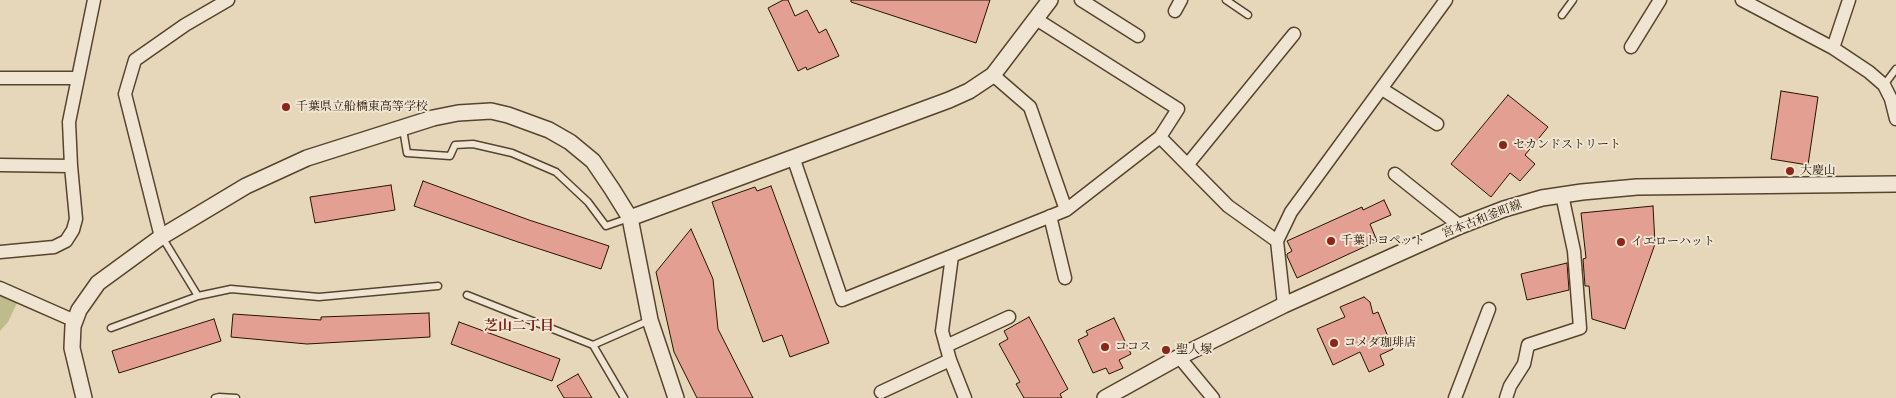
<!DOCTYPE html>
<html>
<head>
<meta charset="utf-8">
<style>
  body { margin:0 }
  canvas { display:block; background:#e6d7ba }
</style>
</head>
<body>
<canvas width="1896" height="398"></canvas>
<script>
const context = document.querySelector('canvas').getContext('2d');
context.lineJoin = 'round';
function fill(path, color) { context.fillStyle = color; context.fill(path, 'evenodd'); }
const shape = rows => new Path2D(rows.map(r => 'M' + r).join(''));
function trace(path, color, width, dash) { context.strokeStyle = color; context.lineWidth = width; context.lineCap = dash ? 'butt' : 'round'; context.setLineDash(dash || []); context.stroke(path); }
function drawText(font, color, halo, rows, align = 'center') {
  context.font = font + ' "Libre Caslon Text","Noto Serif JP",serif'; context.lineWidth = 4; context.setLineDash([]); context.textBaseline = 'middle'; context.strokeStyle = halo; context.fillStyle = color; for (const [text, x, y, turn = 0] of rows) {
    context.save(); context.translate(x, y); context.rotate((+turn || 0) * Math.PI / 180); context.textAlign = isNaN(turn) ? turn : align; if (halo) context.strokeText(text, 0, 0); context.fillText(text, 0, 0); context.restore();
  }
}
const green = shape([
  [0,296,17,303,8,322,0,331]
]);
const building = shape([
  [783,0,788,0,795,16,807,10,819,33,826,29,839,56,807,70,806,67,798,71,768,8,783,0],
  [851,0,990,0,976,43,851,2,851,0],
  [1781,91,1818,97,1808,165,1771,159,1781,91],
  [1508,95,1548,127,1525,155,1535,164,1520,181,1510,173,1491,197,1451,164,1508,95],
  [423,181,529,220,609,246,601,269,518,242,414,206,423,181],
  [391,185,395,210,315,223,310,197,391,185],
  [771,186,829,343,790,357,782,335,763,342,712,202,755,187,757,191,771,186],
  [1384,200,1391,215,1370,224,1377,241,1297,278,1287,256,1287,254,1292,251,1287,241,1362,207,1363,210,1384,200],
  [1653,206,1655,244,1625,329,1592,319,1589,286,1585,286,1583,259,1586,258,1581,213,1653,206],
  [691,229,713,279,718,329,753,398,697,398,674,352,656,272,691,229],
  [1567,263,1569,290,1527,300,1521,274,1567,263],
  [1364,297,1370,302,1373,314,1378,312,1393,349,1380,355,1384,365,1369,372,1360,352,1333,365,1317,329,1345,317,1340,307,1364,297],
  [429,313,430,337,307,344,231,337,233,314,321,320,321,317,429,313],
  [1029,317,1068,389,1060,394,1062,398,1024,398,1016,384,1020,382,999,344,1008,339,1004,331,1029,317],
  [1114,318,1131,354,1119,360,1123,368,1109,374,1106,368,1093,373,1078,340,1088,335,1086,331,1114,318],
  [214,319,221,341,119,373,112,351,214,319],
  [459,322,560,359,552,381,451,344,459,322],
  [578,374,592,398,564,398,557,386,578,374]
]);
const service = shape([
  [1226,0,1248,15],
  [1562,15,1573,0],
  [1884,85,1896,69],
  [403,129,407,153,450,156,455,145,473,144,512,153,556,172,588,202,606,226,629,218],
  [162,237,198,296],
  [467,295,593,345,624,398],
  [111,328,198,296,231,289,319,297,438,286],
  [593,345,650,320],
  [215,398,219,397,236,398]
]);
const minor = shape([
  [1081,0,1138,36],
  [1742,0,1833,48,1869,72,1884,85,1891,99,1896,119],
  [1175,11,1181,0],
  [1631,47,1660,0],
  [1833,48,1849,0],
  [993,75,1030,107,1066,210],
  [0,78,78,78],
  [1382,89,1437,124],
  [1160,137,1228,206,1277,241],
  [793,157,842,300,1066,210,1160,137,1178,109,1036,19],
  [1188,164,1294,34],
  [0,165,71,166],
  [1395,174,1460,226],
  [1050,216,1065,278],
  [161,237,125,94,135,60,185,25,228,0],
  [0,252,54,247,66,241,73,230,76,219,71,166,69,122,94,0],
  [952,256,942,331,950,360,965,398],
  [0,288,75,321],
  [1284,305,1277,241,1291,212,1446,0],
  [946,346,1009,317],
  [1179,357,1213,398],
  [881,392,950,360],
  [1455,398,1489,309],
  [1506,398,1510,386,1524,364,1528,345,1580,328,1574,251,1562,195]
]);
const tertiary = shape([
  [630,218,949,100,969,91,993,75,1050,0],
  [84,398,72,348,73,326,79,310,98,283,161,237,246,186,307,158,433,118,458,113,491,111,508,115,549,130,570,142,593,161,612,189,630,218,650,320,676,398],
  [1105,398,1179,357,1284,305,1460,226,1504,209,1542,198,1582,192,1637,187,1896,184]
]);
const markers = [
  [286,107,5,"#8f2418"],
  [1503,145,5,"#8f2418"],
  [1790,171,5,"#8f2418"],
  [1331,241,5,"#8f2418"],
  [1621,242,5,"#8f2418"],
  [1334,343,5,"#8f2418"],
  [1105,347,5,"#8f2418"],
  [1166,350,5,"#8f2418"]
];
const poiNames = [
  ["千葉県立船橋東高等学校",296,107],
  ["セカンドストリート",1513,145],
  ["大慶山",1800,171],
  ["千葉トヨペット",1341,241],
  ["イエローハット",1631,242],
  ["コメダ珈琲店",1344,343],
  ["ココス",1115,347],
  ["聖人塚",1176,350]
];
const streetNames = [
  ["宮本古和釜町線",1482,219,-21]
];
const neighbourhoodNames = [
  ["芝山二丁目",519,326]
];
fill(green, '#bdbc8a');
fill(building, '#e3a092');
trace(building, '#271300', 1);
trace(service, '#57442e', 9);
trace(minor, '#57442e', 15);
trace(tertiary, '#57442e', 18);
trace(service, '#efe5d2', 6);
trace(minor, '#efe5d2', 12);
trace(tertiary, '#efe5d2', 15);
for (const [x, y, r, color] of markers) { const dot = new Path2D(); dot.arc(x, y, r, 0, 2 * Math.PI); context.fillStyle = color; context.fill(dot); trace(dot, '#efe5d2', 2); }
drawText('12px', '#271300', '#efe5d2', poiNames, 'left');
drawText('12px', '#271300', '#efe5d2', streetNames);
drawText('bold 14px', '#7a1f14', '#efe5d2', neighbourhoodNames);
</script>
</body>
</html>
